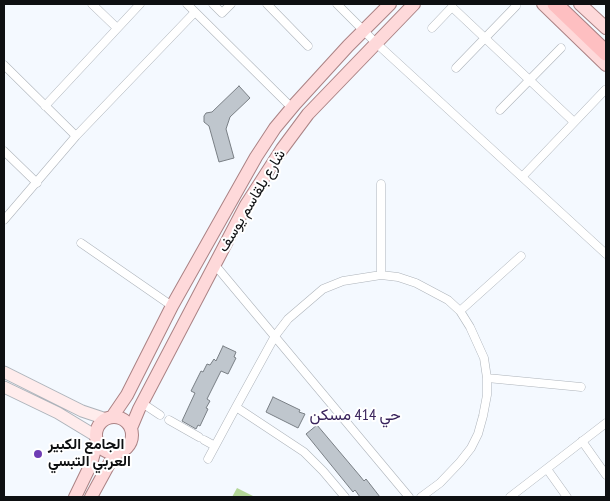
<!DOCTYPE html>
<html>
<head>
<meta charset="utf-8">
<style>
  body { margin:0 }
  #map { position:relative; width:610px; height:501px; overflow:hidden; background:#f4f9ff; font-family:"PT Sans Narrow",sans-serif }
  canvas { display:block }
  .frame { position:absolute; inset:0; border:5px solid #0e1012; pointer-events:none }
</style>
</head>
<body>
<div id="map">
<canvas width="610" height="501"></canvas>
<div class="frame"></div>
</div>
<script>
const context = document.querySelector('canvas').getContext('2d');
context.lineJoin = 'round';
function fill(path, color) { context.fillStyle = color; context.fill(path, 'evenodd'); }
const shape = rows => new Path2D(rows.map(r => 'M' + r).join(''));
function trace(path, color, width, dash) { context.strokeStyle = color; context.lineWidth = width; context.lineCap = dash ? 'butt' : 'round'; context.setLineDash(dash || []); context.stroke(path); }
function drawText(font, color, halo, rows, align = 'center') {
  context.font = font + ' "PT Sans Narrow",Vazirmatn,sans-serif'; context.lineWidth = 4; context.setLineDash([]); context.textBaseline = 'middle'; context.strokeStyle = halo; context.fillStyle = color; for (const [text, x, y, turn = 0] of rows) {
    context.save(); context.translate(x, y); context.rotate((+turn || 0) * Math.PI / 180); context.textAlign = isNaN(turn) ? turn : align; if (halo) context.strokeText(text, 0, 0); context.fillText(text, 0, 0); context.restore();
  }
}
const green = shape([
  [237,488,255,497,232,497]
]);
const building = shape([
  [239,86,250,98,230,117,226,129,234,158,219,162,209,126,204,122,204,116,206,113,212,112,239,86],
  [223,346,236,352,234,357,236,358,228,374,221,371,207,399,210,401,206,408,208,409,200,426,198,425,196,429,182,421,195,393,191,391,201,371,203,372,207,364,210,365,214,359,216,361,223,346],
  [273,397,300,410,299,412,305,414,298,428,266,412,273,397],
  [317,425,360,476,364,481,366,479,380,497,360,497,355,490,353,492,306,434,317,425]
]);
const street = shape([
  [92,4,117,28],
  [187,4,292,108],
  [213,4,222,13,231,4],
  [267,4,308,46],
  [337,4,376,43,606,254],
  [432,28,452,7,574,122],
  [4,65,76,136],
  [456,68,516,6],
  [45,106,140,4],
  [500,110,561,48],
  [4,151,37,183],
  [522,177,605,90],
  [381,184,381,275],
  [4,220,76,136,195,12],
  [81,243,172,306],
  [215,265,409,497],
  [460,311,521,256],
  [487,378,581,387],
  [142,403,160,415],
  [169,420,199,437],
  [204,440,215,446],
  [582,441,606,475],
  [208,459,236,407],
  [547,469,567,497],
  [345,497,323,471,304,452,236,407,275,336,288,319,323,289,343,281,381,275,398,277,416,283,448,300,460,311,470,327,484,358,487,378,487,395,483,416,478,434,471,448,460,462,440,483,421,497],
  [510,497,606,423]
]);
const secondary = shape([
  [4,372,82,411,106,419],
  [4,387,58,413,96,436]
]);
const primary = shape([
  [543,4,606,65],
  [580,4,606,28],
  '96 435a18 18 0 1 1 36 0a18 18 0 1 1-36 0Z',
  [112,417,127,395,172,306,256,157,275,128,295,104,348,46,390,4],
  [131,428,139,409,246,205,282,149,308,114,414,4],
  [75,497,91,464,97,442],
  [91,497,115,453]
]);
const highway = shape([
  [555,4,606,53]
]);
const markers = [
  [38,454,5,"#6f3db5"]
];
const streetNames = [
  ["شارع بلقاسم يوسف",252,201,-59]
];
const poiNames = [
  ["الجامع الكبير",48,445],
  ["العربي التبسي",48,462]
];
const neighbourhoodNames = [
  ["حي 414 مسكن",355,415]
];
fill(green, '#b4d798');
fill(building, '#bfc6cd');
trace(building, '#797f85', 1);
trace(street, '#adb3ba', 9);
trace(secondary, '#adb3ba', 13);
trace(primary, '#aa8284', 14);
trace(highway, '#aa8284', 17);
trace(street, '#fff', 8);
trace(secondary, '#ffecec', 11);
trace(primary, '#fed9da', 12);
trace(highway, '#febfc1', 15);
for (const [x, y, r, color] of markers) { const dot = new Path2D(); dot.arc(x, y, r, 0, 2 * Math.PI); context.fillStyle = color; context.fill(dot); trace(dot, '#fff', 2); }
drawText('15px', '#0e1012', '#fff', streetNames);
drawText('bold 15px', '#0e1012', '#fff', poiNames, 'left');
drawText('16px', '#38225b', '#fff', neighbourhoodNames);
</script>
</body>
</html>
